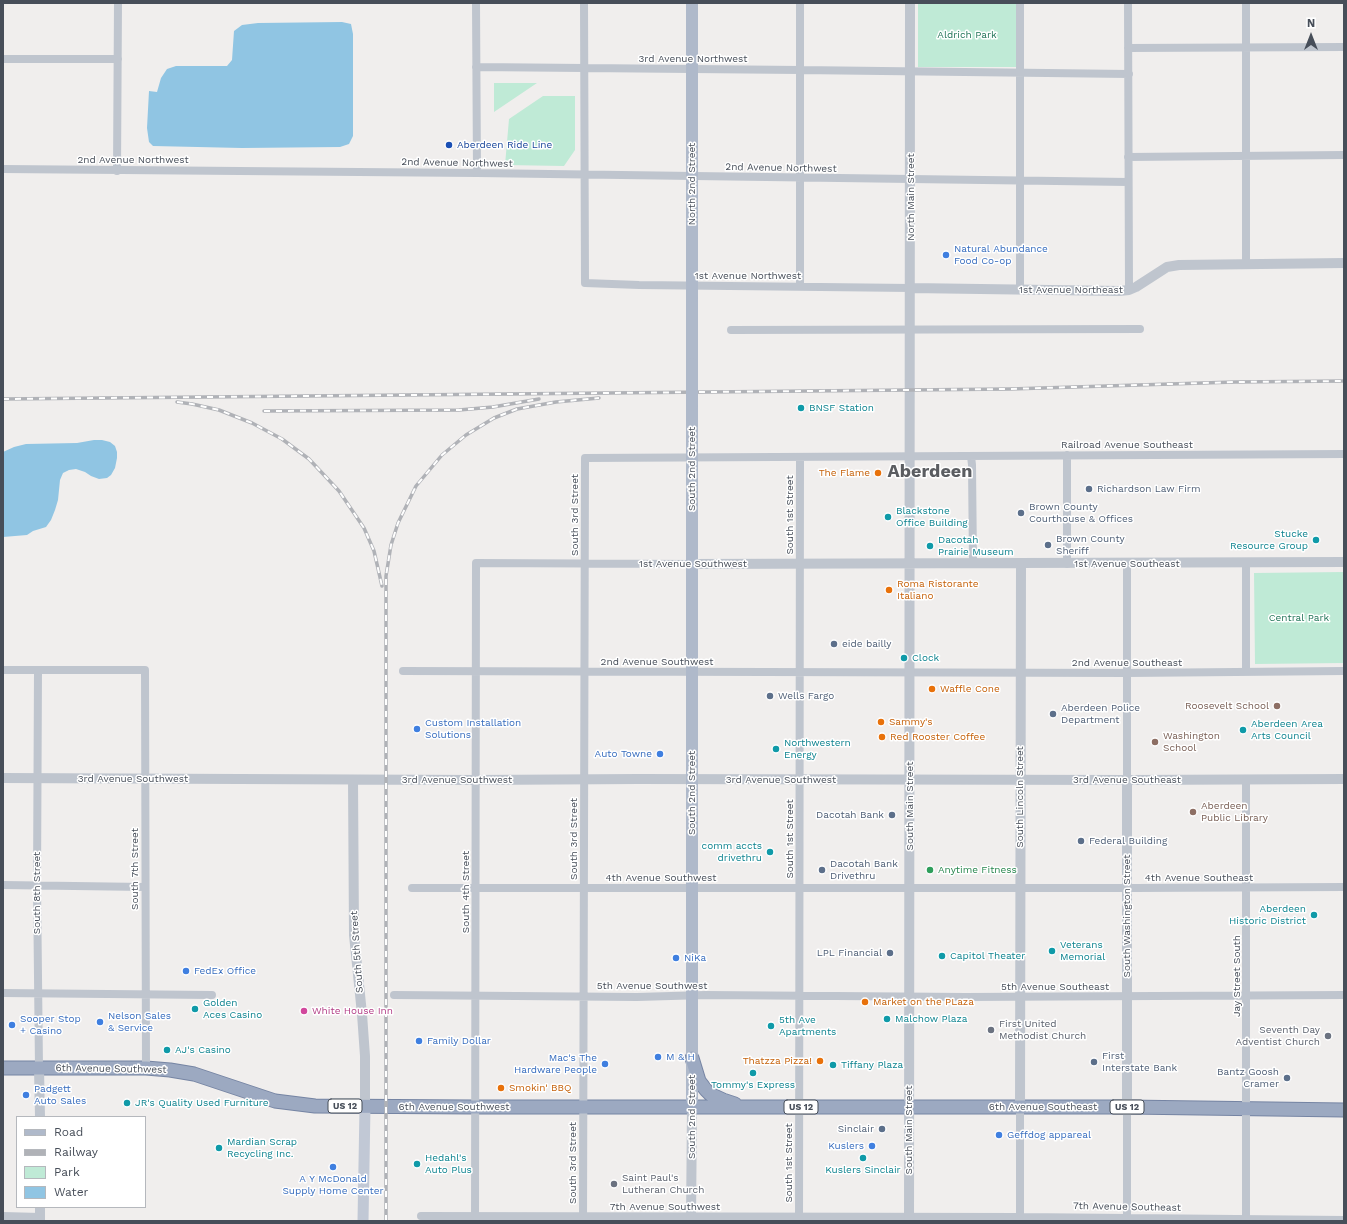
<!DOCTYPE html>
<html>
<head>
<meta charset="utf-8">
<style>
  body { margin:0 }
  #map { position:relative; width:1347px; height:1224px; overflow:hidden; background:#f0eeed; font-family:"Work Sans",sans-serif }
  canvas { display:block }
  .frame { position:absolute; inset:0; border:4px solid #474e59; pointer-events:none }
  .legend { position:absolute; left:16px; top:1116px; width:130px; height:92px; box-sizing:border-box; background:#fff; border:1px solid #b5b8bd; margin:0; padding:5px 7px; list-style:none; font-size:12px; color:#474e59 }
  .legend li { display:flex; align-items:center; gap:8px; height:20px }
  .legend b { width:20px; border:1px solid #b5b8bd }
  .north { position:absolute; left:1291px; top:16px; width:40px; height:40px; -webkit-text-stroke:3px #fff; paint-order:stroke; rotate:0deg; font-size:11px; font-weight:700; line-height:16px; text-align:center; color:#474e59 }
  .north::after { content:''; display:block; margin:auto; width:14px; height:18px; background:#474e59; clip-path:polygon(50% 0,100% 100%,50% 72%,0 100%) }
</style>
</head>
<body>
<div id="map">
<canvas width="1347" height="1224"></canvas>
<div class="frame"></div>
<ul class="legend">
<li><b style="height:5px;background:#afb9ca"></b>Road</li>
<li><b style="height:5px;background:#b0b2b7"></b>Railway</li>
<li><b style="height:11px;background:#bfead6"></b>Park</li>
<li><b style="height:11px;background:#90c5e3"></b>Water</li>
</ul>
<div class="north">N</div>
</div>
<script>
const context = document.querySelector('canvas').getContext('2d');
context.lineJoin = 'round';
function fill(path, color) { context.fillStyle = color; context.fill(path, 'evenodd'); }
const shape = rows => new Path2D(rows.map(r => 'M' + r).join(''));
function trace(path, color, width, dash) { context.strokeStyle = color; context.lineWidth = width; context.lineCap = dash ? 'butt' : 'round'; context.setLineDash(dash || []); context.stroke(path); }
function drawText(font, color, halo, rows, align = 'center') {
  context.font = font + ' "Work Sans",sans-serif'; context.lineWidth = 3; context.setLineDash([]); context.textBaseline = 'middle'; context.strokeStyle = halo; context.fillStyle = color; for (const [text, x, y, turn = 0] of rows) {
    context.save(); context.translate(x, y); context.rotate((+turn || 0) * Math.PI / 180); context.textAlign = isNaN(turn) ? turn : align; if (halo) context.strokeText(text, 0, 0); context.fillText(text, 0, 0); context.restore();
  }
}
const green = shape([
  [918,3,1016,3,1016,67,918,67],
  [494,83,537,83,494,112],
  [543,96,575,96,575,150,564,166,505,165,509,119],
  [1344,572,1344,663,1255,664,1254,573]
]);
const water = shape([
  [342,22,351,24,353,34,353,136,349,144,340,147,242,148,153,146,149,142,147,128,149,91,157,92,161,78,167,69,176,66,227,66,232,60,234,31,242,25,258,23],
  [94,440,102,440,110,442,115,446,117,452,117,458,115,468,111,475,107,478,99,479,91,476,85,472,76,469,69,470,63,473,60,480,58,500,55,510,51,520,46,527,33,531,27,535,3,537,3,452,14,447,26,444,77,443]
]);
const minor = shape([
  [476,3,477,173],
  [584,3,585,283,639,285,911,288],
  [1128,3,1129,290],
  [1128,48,1344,47],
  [3,59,118,59],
  [476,67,800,70,1129,74],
  [1128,157,1344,155],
  [3,169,477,173,1128,182],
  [117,171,118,3],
  [1246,264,1246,3],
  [800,286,800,3],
  [1020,289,1020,3],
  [731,330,1140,329],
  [1067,455,1067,564],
  [971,456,972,465,973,564],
  [3,670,145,670,146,1068],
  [38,670,37,885,39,1068],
  [403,671,1127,673,1344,671],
  [1246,672,1246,563],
  [1127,780,1127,564],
  [3,885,145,887],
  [412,888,1135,888,1344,887],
  [3,993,212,995],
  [394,995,637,997,705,995,966,997,1344,995],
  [1020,1107,1020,1221],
  [1127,1107,1127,1221],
  [3,1216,40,1217],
  [421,1216,1020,1217,1344,1220],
  [475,1220,476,563,692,564],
  [799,1220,800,457],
  [583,1221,585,458,1344,454],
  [1246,1221,1246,779]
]);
const tertiary = shape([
  [911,288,1119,291,1129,290,1136,287,1167,267,1179,265,1344,263],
  [692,564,1344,562],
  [3,778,476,780,638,779,1130,780,1344,779],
  [353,780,354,935,362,1014,365,1056,365,1107],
  [39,1068,40,1117],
  [1020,1107,1021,564],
  [1127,1107,1127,780],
  [40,1207,40,1221],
  [691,1221,692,1107],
  [909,1221,910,3]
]);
const secondary = shape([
  [363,1221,365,1107]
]);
const primary = shape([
  [692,3,692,274],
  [692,297,692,364],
  [692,405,692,447],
  [692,1107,692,469]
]);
const trunk = shape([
  [692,1058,699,1081,706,1090,710,1094,723,1100,735,1104],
  [3,1068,146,1068,170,1070,194,1074,275,1101,315,1106,475,1107,1127,1107,1344,1110]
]);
const rail = shape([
  [3,399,1010,389,1235,382,1344,381],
  [177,402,192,404,219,410,252,423,282,439,309,459,339,491,364,528,374,551,382,586],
  [264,411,459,410,493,407,539,399],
  [386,1221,386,576,391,545,398,523,416,486,442,455,466,435,494,418,517,409,556,402,599,398]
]);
const primaryBridge = shape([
  [692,274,692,297],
  [692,364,692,405],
  [692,469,692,447]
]);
const markers = [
  [449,145,4,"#1a4fb4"],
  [946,255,4,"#3f7fe0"],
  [801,408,4,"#0f9aa8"],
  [878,473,4,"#e8710a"],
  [1089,489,4,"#5c6f8a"],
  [1021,513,4,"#5c6f8a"],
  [888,517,4,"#0f9aa8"],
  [1316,540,4,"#0f9aa8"],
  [1048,545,4,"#5c6f8a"],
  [930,546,4,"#0f9aa8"],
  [889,590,4,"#e8710a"],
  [834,644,4,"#5c6f8a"],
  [904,658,4,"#0f9aa8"],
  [932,689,4,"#e8710a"],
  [770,696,4,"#5c6f8a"],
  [1277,706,4,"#8d6e63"],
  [1053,714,4,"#5c6f8a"],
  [881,722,4,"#e8710a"],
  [417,729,4,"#3f7fe0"],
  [1243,730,4,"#0f9aa8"],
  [882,737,4,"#e8710a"],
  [1155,742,4,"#8d6e63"],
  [776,749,4,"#0f9aa8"],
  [660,754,4,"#3f7fe0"],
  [1193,812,4,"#8d6e63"],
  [892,815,4,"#5c6f8a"],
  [1081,841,4,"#5c6f8a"],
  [770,852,4,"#0f9aa8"],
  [822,870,4,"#5c6f8a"],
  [930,870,4,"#2e9e5b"],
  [1314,915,4,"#0f9aa8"],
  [1052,951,4,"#0f9aa8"],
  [890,953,4,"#5c6f8a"],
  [942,956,4,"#0f9aa8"],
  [676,958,4,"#3f7fe0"],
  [186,971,4,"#3f7fe0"],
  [865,1002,4,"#e8710a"],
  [195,1009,4,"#0f9aa8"],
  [304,1011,4,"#d1479c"],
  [887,1019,4,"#0f9aa8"],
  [100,1022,4,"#3f7fe0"],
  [12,1025,4,"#3f7fe0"],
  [771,1026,4,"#0f9aa8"],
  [991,1030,4,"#6b7280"],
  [1328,1036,4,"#6b7280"],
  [419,1041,4,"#3f7fe0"],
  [167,1050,4,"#0f9aa8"],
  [658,1057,4,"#3f7fe0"],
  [820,1061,4,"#e8710a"],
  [1094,1062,4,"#5c6f8a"],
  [605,1064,4,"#3f7fe0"],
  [833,1065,4,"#0f9aa8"],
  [753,1073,4,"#0f9aa8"],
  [1287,1078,4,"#5c6f8a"],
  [501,1088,4,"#e8710a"],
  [26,1095,4,"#3f7fe0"],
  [127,1103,4,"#0f9aa8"],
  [882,1129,4,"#5c6f8a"],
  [999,1135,4,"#3f7fe0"],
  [872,1146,4,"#3f7fe0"],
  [219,1148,4,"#0f9aa8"],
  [863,1158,4,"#0f9aa8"],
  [417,1164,4,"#0f9aa8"],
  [333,1167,4,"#3f7fe0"],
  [614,1184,4,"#6b7280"]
];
const shields = [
  [345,1106,34],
  [801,1107,34],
  [1127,1107,34]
];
const shieldNames = [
  ["US 12",345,1106],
  ["US 12",801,1107],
  ["US 12",1127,1107]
];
const parkNames = [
  ["Aldrich Park",967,35],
  ["Central Park",1299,618]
];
const streetNames = [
  ["3rd Avenue Northwest",693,59],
  ["2nd Avenue Northwest",133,160],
  ["2nd Avenue Northwest",457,163,1],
  ["2nd Avenue Northwest",781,168,1],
  ["North 2nd Street",692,184,-90],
  ["North Main Street",911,197,-90],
  ["1st Avenue Northwest",748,276],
  ["1st Avenue Northeast",1071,290],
  ["Railroad Avenue Southeast",1127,445],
  ["South 2nd Street",692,469,-90],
  ["South 3rd Street",575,515,-90],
  ["South 1st Street",790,515,-90],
  ["1st Avenue Southwest",693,564],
  ["1st Avenue Southeast",1127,564],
  ["2nd Avenue Southwest",657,662],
  ["2nd Avenue Southeast",1127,663],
  ["3rd Avenue Southwest",133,779],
  ["3rd Avenue Southwest",457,780],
  ["3rd Avenue Southwest",781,780],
  ["3rd Avenue Southeast",1127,780],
  ["South 2nd Street",692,793,-90],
  ["South Lincoln Street",1020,797,-90],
  ["South Main Street",910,806,-90],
  ["South 3rd Street",574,839,-90],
  ["South 1st Street",790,839,-90],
  ["South 7th Street",135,869,-90],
  ["4th Avenue Southwest",661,878],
  ["4th Avenue Southeast",1199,878],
  ["South 4th Street",466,892,-90],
  ["South 8th Street",37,893,-90],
  ["South Washington Street",1127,916,-90],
  ["South 5th Street",357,952,-94],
  ["Jay Street South",1237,976,-90],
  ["5th Avenue Southwest",652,986],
  ["5th Avenue Southeast",1055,987],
  ["6th Avenue Southwest",111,1069,1],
  ["6th Avenue Southwest",454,1107],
  ["6th Avenue Southeast",1043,1107],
  ["South 2nd Street",692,1117,-90],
  ["South Main Street",909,1130,-90],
  ["South 3rd Street",573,1163,-90],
  ["South 1st Street",789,1163,-90],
  ["7th Avenue Southwest",665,1207],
  ["7th Avenue Southeast",1127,1207,1]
];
const transitNames = [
  ["Aberdeen Ride Line",457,145]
];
const shopNames = [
  ["Natural Abundance",954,249],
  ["Food Co-op",954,261],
  ["Custom Installation",425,723],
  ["Solutions",425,735],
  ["Auto Towne",652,754,"right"],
  ["NiKa",684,958],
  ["FedEx Office",194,971],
  ["Nelson Sales",108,1016],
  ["& Service",108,1028],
  ["Sooper Stop",20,1019],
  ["+ Casino",20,1031],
  ["Family Dollar",427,1041],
  ["M & H",666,1057],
  ["Mac's The",597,1058,"right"],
  ["Hardware People",597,1070,"right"],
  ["Padgett",34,1089],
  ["Auto Sales",34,1101],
  ["Geffdog appareal",1007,1135],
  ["Kuslers",864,1146,"right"],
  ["A Y McDonald",333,1179,"center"],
  ["Supply Home Center",333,1191,"center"]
];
const cultureNames = [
  ["BNSF Station",809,408],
  ["Blackstone",896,511],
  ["Office Building",896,523],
  ["Stucke",1308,534,"right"],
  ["Resource Group",1308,546,"right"],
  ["Dacotah",938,540],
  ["Prairie Museum",938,552],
  ["Clock",912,658],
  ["Aberdeen Area",1251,724],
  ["Arts Council",1251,736],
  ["Northwestern",784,743],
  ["Energy",784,755],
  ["comm accts",762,846,"right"],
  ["drivethru",762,858,"right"],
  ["Aberdeen",1306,909,"right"],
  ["Historic District",1306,921,"right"],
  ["Veterans",1060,945],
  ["Memorial",1060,957],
  ["Capitol Theater",950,956],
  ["Golden",203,1003],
  ["Aces Casino",203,1015],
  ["Malchow Plaza",895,1019],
  ["5th Ave",779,1020],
  ["Apartments",779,1032],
  ["AJ's Casino",175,1050],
  ["Tiffany Plaza",841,1065],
  ["Tommy's Express",753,1085,"center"],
  ["JR's Quality Used Furniture",135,1103],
  ["Mardian Scrap",227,1142],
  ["Recycling Inc.",227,1154],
  ["Hedahl's",425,1158],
  ["Auto Plus",425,1170],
  ["Kuslers Sinclair",863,1170,"center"]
];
const foodNames = [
  ["The Flame",870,473,"right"],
  ["Roma Ristorante",897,584],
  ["Italiano",897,596],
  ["Waffle Cone",940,689],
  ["Sammy's",889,722],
  ["Red Rooster Coffee",890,737],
  ["Market on the PLaza",873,1002],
  ["Thatzza Pizza!",812,1061,"right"],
  ["Smokin' BBQ",509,1088]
];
const serviceNames = [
  ["Richardson Law Firm",1097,489],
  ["Brown County",1029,507],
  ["Courthouse & Offices",1029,519],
  ["Brown County",1056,539],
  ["Sheriff",1056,551],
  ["eide bailly",842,644],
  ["Wells Fargo",778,696],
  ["Aberdeen Police",1061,708],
  ["Department",1061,720],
  ["Dacotah Bank",884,815,"right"],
  ["Federal Building",1089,841],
  ["Dacotah Bank",830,864],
  ["Drivethru",830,876],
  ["LPL Financial",882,953,"right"],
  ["First",1102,1056],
  ["Interstate Bank",1102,1068],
  ["Bantz Goosh",1279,1072,"right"],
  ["Cramer",1279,1084,"right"],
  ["Sinclair",874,1129,"right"]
];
const educationNames = [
  ["Roosevelt School",1269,706,"right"],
  ["Washington",1163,736],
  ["School",1163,748],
  ["Aberdeen",1201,806],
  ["Public Library",1201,818]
];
const leisureNames = [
  ["Anytime Fitness",938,870]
];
const hotelNames = [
  ["White House Inn",312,1011]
];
const worshipNames = [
  ["First United",999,1024],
  ["Methodist Church",999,1036],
  ["Seventh Day",1320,1030,"right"],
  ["Adventist Church",1320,1042,"right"],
  ["Saint Paul's",622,1178],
  ["Lutheran Church",622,1190]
];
const townNames = [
  ["Aberdeen",930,472]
];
fill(green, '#bfead6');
fill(water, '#90c5e3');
trace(trunk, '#7584a3', 15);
trace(minor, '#bfc5ce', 8);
trace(tertiary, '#bfc5ce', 10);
trace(secondary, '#c1c8d5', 11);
trace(primary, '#afb9ca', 12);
trace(trunk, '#9ca9c1', 13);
trace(rail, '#b0b2b7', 3.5);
trace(rail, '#fff', 2, [6]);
trace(primaryBridge, '#afb9ca', 12);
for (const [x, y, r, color] of markers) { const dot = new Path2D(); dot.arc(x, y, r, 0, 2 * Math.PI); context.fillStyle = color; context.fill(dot); trace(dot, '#fff', 1.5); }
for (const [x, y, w] of shields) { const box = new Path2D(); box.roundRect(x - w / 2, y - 7, w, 14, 3); context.fillStyle = '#fff'; context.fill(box); trace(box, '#474e59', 1); }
drawText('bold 9px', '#474e59', null, shieldNames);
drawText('10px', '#1f7356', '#fff', parkNames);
drawText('10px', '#474e59', '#fff', streetNames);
drawText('10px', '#164399', '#fff', transitNames, 'left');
drawText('10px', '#366cbe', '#fff', shopNames, 'left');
drawText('10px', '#0d838f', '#fff', cultureNames, 'left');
drawText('10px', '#c56008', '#fff', foodNames, 'left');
drawText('10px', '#4e5e75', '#fff', serviceNames, 'left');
drawText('10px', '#785e54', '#fff', educationNames, 'left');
drawText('10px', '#27864d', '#fff', leisureNames, 'left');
drawText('10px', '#b23c85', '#fff', hotelNames, 'left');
drawText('10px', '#5b616d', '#fff', worshipNames, 'left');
drawText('bold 18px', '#5b5d61', '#fff', townNames);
</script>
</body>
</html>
